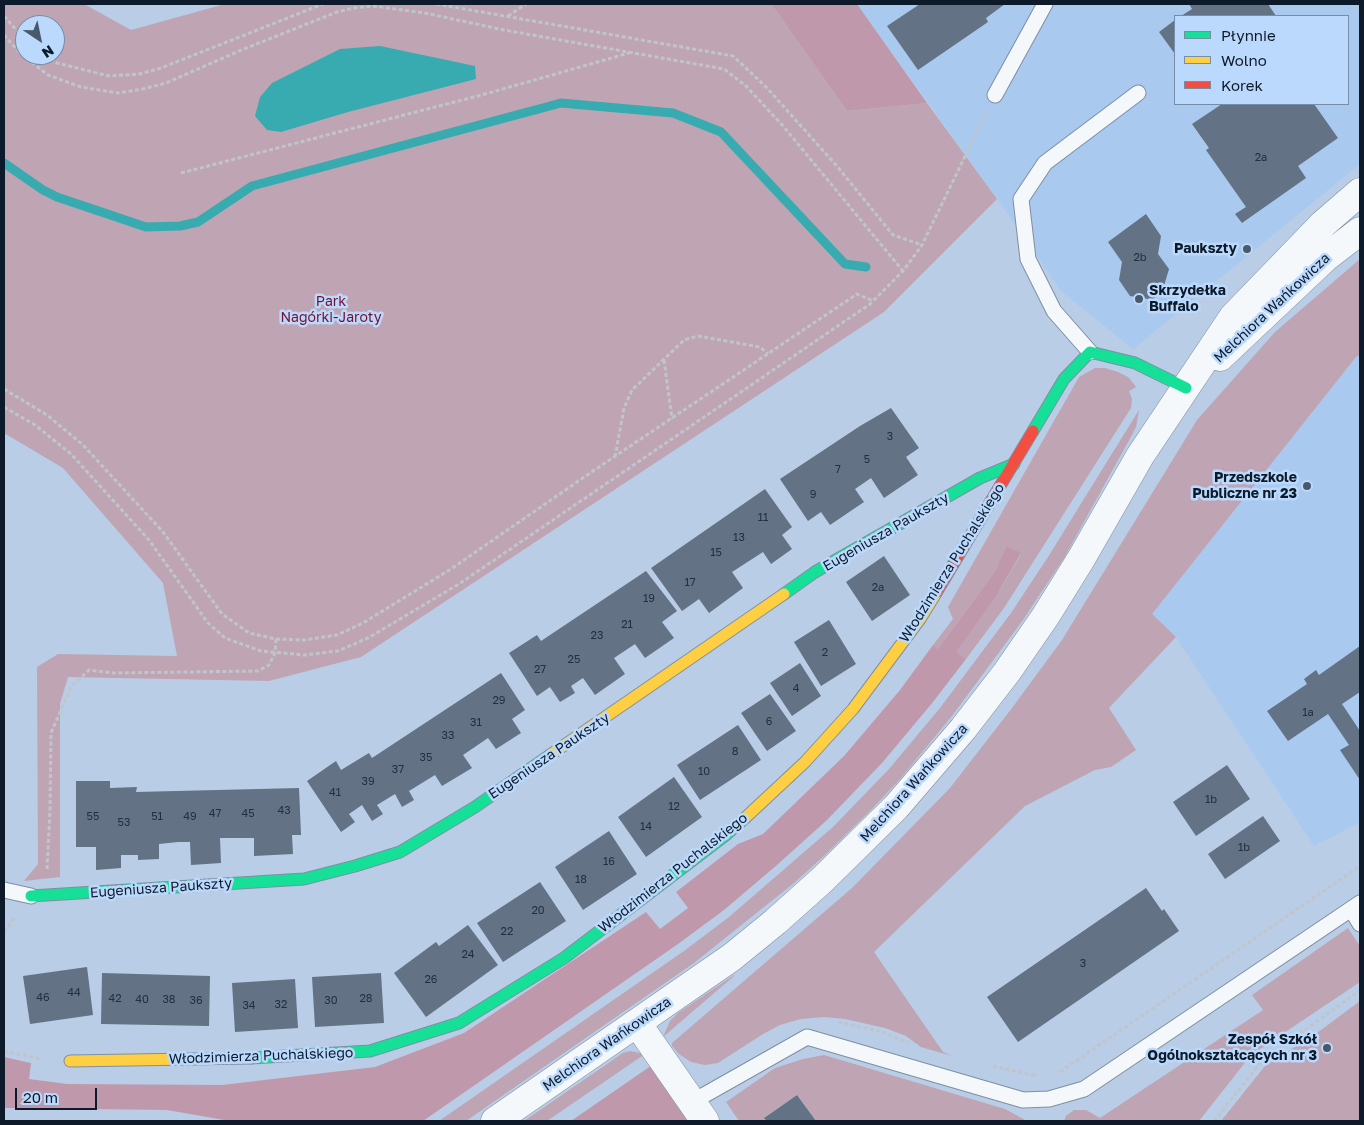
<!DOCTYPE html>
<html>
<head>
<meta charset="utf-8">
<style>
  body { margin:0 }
  #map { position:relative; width:1364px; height:1125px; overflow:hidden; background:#b9cde6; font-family:"Golos Text",sans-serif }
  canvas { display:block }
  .frame { position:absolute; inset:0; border:5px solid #0d1a2a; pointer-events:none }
  .legend { position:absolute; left:1174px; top:15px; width:175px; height:90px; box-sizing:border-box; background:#bbd9fc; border:1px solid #758da8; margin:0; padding:6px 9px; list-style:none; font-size:15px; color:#0d1a2a }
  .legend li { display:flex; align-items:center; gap:10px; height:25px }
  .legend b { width:25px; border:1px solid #758da8 }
  .north { position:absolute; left:15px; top:15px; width:50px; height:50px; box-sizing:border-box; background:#bbd9fc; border:1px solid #758da8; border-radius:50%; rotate:146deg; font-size:14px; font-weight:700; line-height:20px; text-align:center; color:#0d1a2a }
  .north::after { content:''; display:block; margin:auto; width:18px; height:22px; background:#49596c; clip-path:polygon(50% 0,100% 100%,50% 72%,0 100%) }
  .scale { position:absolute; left:15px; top:1088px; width:82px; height:22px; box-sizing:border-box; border:2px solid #0d1a2a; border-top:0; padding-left:6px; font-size:15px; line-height:18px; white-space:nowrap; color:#0d1a2a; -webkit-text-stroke:4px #bbd9fc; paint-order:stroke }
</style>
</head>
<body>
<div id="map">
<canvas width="1364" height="1125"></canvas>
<div class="frame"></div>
<ul class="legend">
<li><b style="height:6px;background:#16e098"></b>Płynnie</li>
<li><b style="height:6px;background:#ffcf43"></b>Wolno</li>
<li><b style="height:6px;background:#f24e42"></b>Korek</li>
</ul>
<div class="north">N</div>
<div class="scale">20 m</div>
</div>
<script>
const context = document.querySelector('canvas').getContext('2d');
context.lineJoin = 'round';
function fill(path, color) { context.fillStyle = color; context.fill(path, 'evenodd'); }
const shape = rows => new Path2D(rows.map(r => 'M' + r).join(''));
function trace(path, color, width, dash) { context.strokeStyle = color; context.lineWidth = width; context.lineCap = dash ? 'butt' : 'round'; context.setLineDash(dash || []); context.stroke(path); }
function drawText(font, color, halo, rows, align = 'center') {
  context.font = font + ' "Golos Text",sans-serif'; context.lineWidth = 5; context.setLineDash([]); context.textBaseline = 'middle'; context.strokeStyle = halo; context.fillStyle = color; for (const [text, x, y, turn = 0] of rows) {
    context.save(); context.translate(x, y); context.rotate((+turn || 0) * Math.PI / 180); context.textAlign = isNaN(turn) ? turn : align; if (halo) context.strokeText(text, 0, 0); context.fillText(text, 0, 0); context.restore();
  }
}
const built = shape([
  [857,4,1360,4,1360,164,1133,349,1061,291,1001,204],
  [1175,16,1348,16,1348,104,1175,104],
  [1360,355,1360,822,1314,846,1176,637,1151,614,1356,357]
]);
const green = shape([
  [4,4,84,4,131,30,225,4,771,4,847,111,927,103,997,199,884,312,361,657,269,681,68,677,60,704,60,877,24,881,38,864,37,667,58,654,177,656,163,583,63,468,4,433],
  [25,25,55,25,55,55,25,55],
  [1360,259,1360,355,1356,357,1152,614,1176,637,1109,708,1136,750,1111,767,1095,770,1025,806,874,952,943,1052,952,1056,921,1047,906,1036,885,1028,845,1019,824,1017,801,1019,780,1025,763,1034,718,1063,705,1065,691,1062,679,1054,672,1046,672,1043,852,888,950,788,1012,708,1062,640,1197,420,1275,332],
  [1095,368,1105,368,1118,372,1128,377,1133,383,1136,387,1129,391,1132,399,1131,408,1004,608,966,659,955,652,994,600,1021,554,1008,547,995,571,938,649,933,645,953,619,948,607,1079,377],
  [1139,410,1136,427,1132,435,1064,558,1023,620,952,716,900,779,871,810,825,855,794,883,694,963,466,1121,439,1121,684,951,729,917,833,827,889,769,940,708,1011,613,1048,557],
  [1348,928,1360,946,1360,982,1251,1055,1199,1121,1064,1121,1066,1116,1074,1110,1086,1110,1100,1118,1263,1010,1252,995],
  [734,975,734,976,663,1037,670,1021,678,1013],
  [1360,1001,1360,1121,1221,1121,1265,1066,1321,1030],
  [630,1051,645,1054,547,1121,524,1121,623,1053],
  [824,1055,1005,1109,1027,1121,816,1121,797,1095,765,1117,767,1121,739,1121,726,1102,775,1068,803,1059]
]);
const forest = shape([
  [771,4,857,4,927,103,847,111],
  [1007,546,1021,553,994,600,956,652,966,659,933,702,882,763,827,820,777,865,724,910,678,944,423,1121,230,1121,167,1110,4,1108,4,1057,31,1063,29,1079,67,1084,222,1085,375,1067,464,1033,646,912,660,929,688,908,676,892,738,844,763,834,844,756,900,690,933,645,938,649,995,571],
  [655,1063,695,1121,571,1121]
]);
const water = shape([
  [380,46,475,66,476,79,348,112,281,132,267,130,255,116,260,97,272,83,340,49]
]);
const stream = shape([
  [4,163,43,190,57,197,146,227,180,226,198,222,252,186,561,103,673,113,721,132,845,264,866,267]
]);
const building = shape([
  [920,4,1005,4,986,18,988,22,918,70,887,26],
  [1189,4,1268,4,1276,16,1181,16,1192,9],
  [1175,20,1175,54,1159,32],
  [1222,104,1314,104,1338,138,1298,166,1306,178,1242,223,1235,214,1246,207,1206,150,1209,148,1192,124],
  [1146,214,1161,236,1158,254,1169,269,1163,289,1164,291,1152,300,1150,298,1148,299,1130,296,1119,280,1122,262,1108,242],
  [891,408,919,448,906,457,918,475,884,498,871,478,855,489,864,502,830,525,821,512,808,521,780,479,860,426],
  [765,489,792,527,782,535,792,549,771,564,763,552,732,572,743,588,709,613,699,599,682,611,651,568],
  [884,556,910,595,872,621,846,582],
  [646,571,677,611,662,622,674,638,645,658,635,644,614,658,625,674,595,695,583,678,571,686,575,693,560,702,550,687,537,696,509,653,537,635,541,641],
  [829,620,856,664,821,686,794,642],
  [1360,646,1360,692,1342,704,1360,731,1360,780,1340,750,1349,745,1328,714,1288,741,1267,711,1307,684,1304,679,1316,670,1319,675],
  [800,663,821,696,792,716,770,683],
  [501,673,525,710,512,719,521,733,496,749,488,738,463,755,472,768,442,786,435,775,409,791,414,800,402,807,395,794,377,805,383,814,372,821,362,805,349,814,355,822,341,832,307,781,336,761,341,770,369,753,372,758],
  [770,694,796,731,767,751,741,713],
  [738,725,761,760,700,800,677,765],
  [1227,765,1250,799,1196,836,1173,802],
  [674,777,702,817,646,857,618,817],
  [76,781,110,781,110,788,137,787,136,792,299,788,301,835,292,835,293,854,254,856,254,838,220,838,221,863,191,865,190,842,178,842,159,844,159,859,138,860,138,855,121,855,121,868,96,870,96,847,76,847],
  [1263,816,1280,841,1225,879,1208,854],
  [609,831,637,874,583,910,555,867],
  [540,882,566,921,503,962,477,923],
  [1146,888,1162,911,1164,909,1179,931,1018,1042,987,997],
  [468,925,498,965,426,1017,394,973,436,942,439,946],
  [87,967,93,1015,30,1024,23,976],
  [102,973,210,976,209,1026,101,1024],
  [381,973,384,1023,315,1027,312,977],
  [295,979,298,1028,235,1032,232,983],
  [797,1095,816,1121,767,1121,764,1118]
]);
const path = shape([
  [436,4,733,56,766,87,836,165,893,235,922,245],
  [1355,4,1360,11],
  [4,16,25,40],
  [508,16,526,4],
  [4,35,20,53,48,75,81,87,118,93,143,89,166,83,239,51,337,12,354,8,373,6,425,13,504,30,724,69,746,86,783,126,903,271],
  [45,55,57,63,109,76,140,74,161,68,323,4],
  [181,173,489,93,629,53],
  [664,360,672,419],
  [4,389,47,415,83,445,163,532,222,614,249,633,276,639,305,640,337,635,363,623,451,569,590,473,857,294,873,301,903,271,922,245,986,113],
  [4,407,35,425,71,454,149,540,208,623,225,638,261,651,304,655,338,651,368,638,459,584,873,302],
  [615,457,624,408,632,390,684,340,698,336,760,347,768,354],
  [47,869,50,812,51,733,71,687,89,670,113,673,258,671,269,665,275,653,276,639],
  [4,932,15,917],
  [838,1022,883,1032,908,1043],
  [4,1051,42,1059],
  [993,1066,1036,1076],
  [1060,1072,1360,866],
  [1214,1121,1261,1062,1360,990]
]);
const lane = shape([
  [995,95,1045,4],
  [1090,352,1054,311,1028,259,1021,199,1045,163,1138,93],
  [4,890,31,896],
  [1351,909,1360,924],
  [692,1102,807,1037,1023,1100,1049,1099,1084,1089,1360,903]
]);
const street = shape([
  [1220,357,1325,258,1360,231],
  [637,1023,705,1121],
  [495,1121,732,957,775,922,822,880,896,807,963,729,1007,672,1045,617,1081,559,1140,456,1233,317,1323,224,1360,192]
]);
const fast = shape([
  [1033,431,1064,379,1090,352,1135,363,1186,388],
  [784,594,815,572,980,478,1014,464],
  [31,896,304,879,355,866,400,852,475,807,550,755],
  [251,1058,370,1051,459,1023,564,958,727,834,745,818]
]);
const slow = shape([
  [550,755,784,594],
  [745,818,805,762,853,709,920,619,936,593],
  [70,1061,251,1058]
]);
const jam = shape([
  [936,593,1033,431]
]);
const markers = [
  [1247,249,5,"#49596c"],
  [1139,299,5,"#49596c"],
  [1307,486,5,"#49596c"],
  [1327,1048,5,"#49596c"]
];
const numberNames = [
  ["2a",1261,158],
  ["2b",1140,258],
  ["3",890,437],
  ["5",867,460],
  ["7",838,470],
  ["9",813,495],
  ["11",763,518],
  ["13",739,538],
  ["15",716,553],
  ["17",690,583],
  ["2a",878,588],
  ["19",649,599],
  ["21",627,625],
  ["23",597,636],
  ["2",825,653],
  ["25",574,660],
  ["27",540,670],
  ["4",796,689],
  ["29",499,701],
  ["1a",1308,713],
  ["6",769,722],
  ["31",476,723],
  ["33",448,736],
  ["8",735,752],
  ["35",426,758],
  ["37",398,770],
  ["10",704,772],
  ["39",368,782],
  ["41",335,793],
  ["1b",1211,800],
  ["12",674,807],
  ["43",284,811],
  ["47",215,814],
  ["45",248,814],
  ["55",93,817],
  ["51",157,817],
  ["49",190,817],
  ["53",124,823],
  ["14",646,827],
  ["1b",1244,848],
  ["16",609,862],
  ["18",581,880],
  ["20",538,911],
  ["22",507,932],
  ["24",468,955],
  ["3",1083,964],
  ["26",431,980],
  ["44",74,993],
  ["46",43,998],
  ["42",115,999],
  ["28",366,999],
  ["40",142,1000],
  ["38",169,1000],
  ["36",196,1001],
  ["30",331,1001],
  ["32",281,1005],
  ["34",249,1006]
];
const poiNames = [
  ["Paukszty",1237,249],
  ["Skrzydełka",1149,291,"left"],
  ["Buffalo",1149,307,"left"],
  ["Przedszkole",1297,478],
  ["Publiczne nr 23",1297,494],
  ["Zespół Szkół",1317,1040],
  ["Ogólnokształcących nr 3",1317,1056]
];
const parkNames = [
  ["Park",331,302],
  ["Nagórki-Jaroty",331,318]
];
const streetNames = [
  ["Melchiora Wańkowicza",1272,308,-43],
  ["Eugeniusza Paukszty",886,532,-30],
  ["Włodzimierza Puchalskiego",952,563,-58],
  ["Eugeniusza Paukszty",549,756,-34],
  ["Melchiora Wańkowicza",914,783,-48],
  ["Włodzimierza Puchalskiego",673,873,-38],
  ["Eugeniusza Paukszty",161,888,-4],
  ["Melchiora Wańkowicza",607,1044,-35],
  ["Włodzimierza Puchalskiego",261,1056,-2]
];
fill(built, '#a9c9ef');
fill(green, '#bfa4b3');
fill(forest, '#bf99ab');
fill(water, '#38abb1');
trace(stream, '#38abb1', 9);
fill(building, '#637284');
trace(lane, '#7f8fa2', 17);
trace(street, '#7f8fa2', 29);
trace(fast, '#7f8fa2', 13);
trace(slow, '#7f8fa2', 13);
trace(jam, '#7f8fa2', 13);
trace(path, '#c0c5cc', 3, [4, 2.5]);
trace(lane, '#f4f8fb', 15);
trace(street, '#f4f8fb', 28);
trace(fast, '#16e098', 11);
trace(slow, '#ffcf43', 11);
trace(jam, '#f24e42', 11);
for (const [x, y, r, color] of markers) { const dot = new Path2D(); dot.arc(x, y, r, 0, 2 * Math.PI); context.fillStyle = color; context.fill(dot); trace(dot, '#bbd9fc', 2); }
drawText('11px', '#223040', null, numberNames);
drawText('bold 14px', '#0d1a2a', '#bbd9fc', poiNames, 'right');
drawText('14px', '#790f2c', '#bbd9fc', parkNames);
drawText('14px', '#0d1a2a', '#bbd9fc', streetNames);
</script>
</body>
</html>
